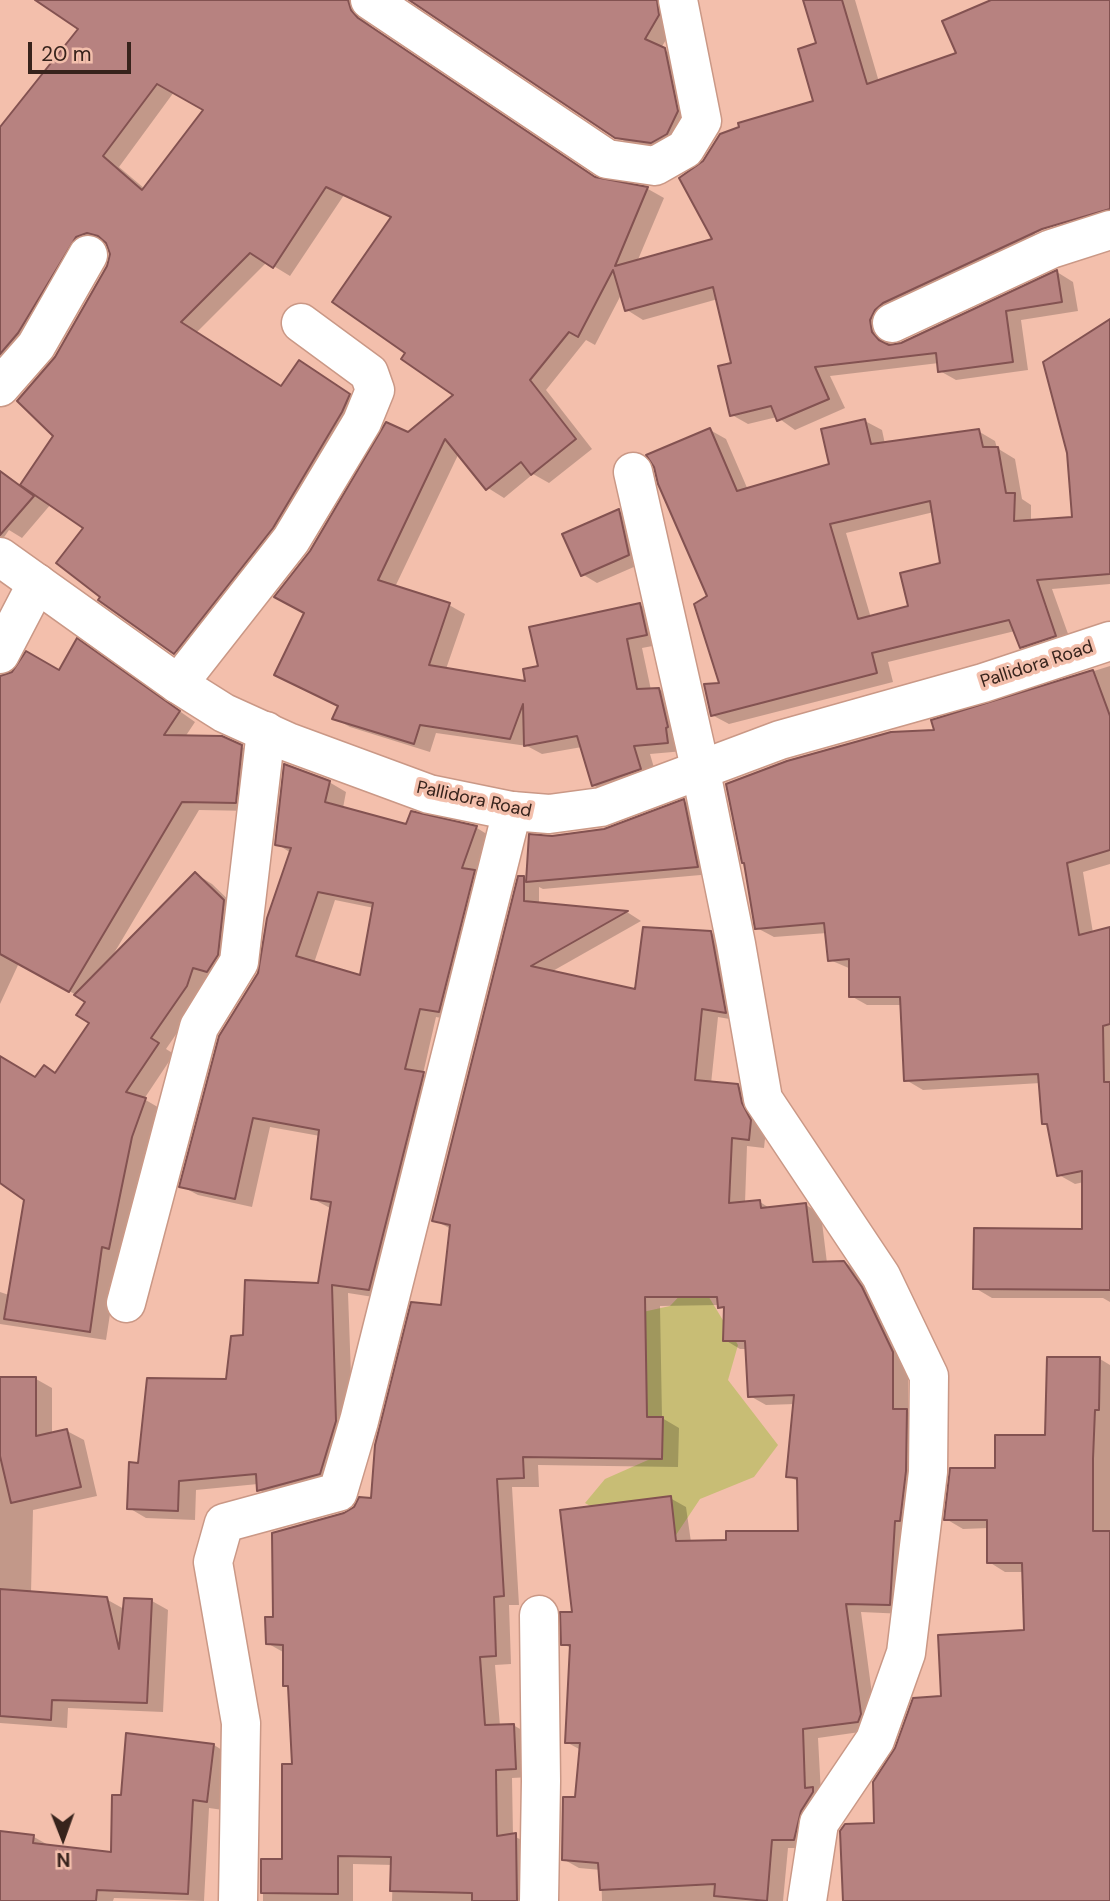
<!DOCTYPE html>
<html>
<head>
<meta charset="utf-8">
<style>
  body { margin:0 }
  #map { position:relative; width:1110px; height:1901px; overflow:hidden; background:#f3bfac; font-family:"DM Sans",sans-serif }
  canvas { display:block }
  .north { position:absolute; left:28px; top:1803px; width:70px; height:70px; -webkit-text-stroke:5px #f3bfac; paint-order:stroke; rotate:179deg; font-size:19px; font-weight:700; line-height:28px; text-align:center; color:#37231c }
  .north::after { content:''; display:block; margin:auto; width:24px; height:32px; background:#37231c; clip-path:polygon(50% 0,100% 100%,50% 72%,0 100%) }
  .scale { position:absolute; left:28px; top:42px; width:103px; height:32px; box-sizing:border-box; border:4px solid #37231c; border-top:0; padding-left:9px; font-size:21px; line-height:24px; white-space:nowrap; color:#37231c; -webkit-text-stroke:5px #f3bfac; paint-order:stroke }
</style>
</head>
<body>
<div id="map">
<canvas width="1110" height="1901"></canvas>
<div class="north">N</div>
<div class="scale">20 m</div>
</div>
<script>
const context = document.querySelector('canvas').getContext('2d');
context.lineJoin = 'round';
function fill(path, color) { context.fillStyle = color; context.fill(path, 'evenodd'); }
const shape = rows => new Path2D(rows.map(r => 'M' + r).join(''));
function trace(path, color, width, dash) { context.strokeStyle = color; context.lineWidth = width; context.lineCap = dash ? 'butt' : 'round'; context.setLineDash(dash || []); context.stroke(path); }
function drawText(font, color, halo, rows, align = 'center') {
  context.font = font + ' "DM Sans",sans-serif'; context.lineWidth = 7; context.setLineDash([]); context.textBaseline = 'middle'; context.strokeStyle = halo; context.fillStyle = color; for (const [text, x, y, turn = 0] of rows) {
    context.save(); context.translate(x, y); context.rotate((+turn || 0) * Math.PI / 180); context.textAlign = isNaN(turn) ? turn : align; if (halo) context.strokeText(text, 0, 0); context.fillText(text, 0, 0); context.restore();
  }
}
const green = shape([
  [688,1287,704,1289,738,1345,728,1380,778,1445,754,1477,700,1499,674,1538,617,1521,585,1503,605,1479,657,1456,560,1330,670,1306]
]);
const shadow = shape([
  [39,0,367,0,366,20,374,30,598,179,648,189,664,198,637,262,715,240,815,102,818,44,805,0,855,0,879,82,959,54,995,0,1110,0,1110,202,1034,231,1039,247,886,330,891,346,901,345,1057,272,1073,282,1078,311,1021,320,1028,370,956,380,940,371,939,363,830,376,845,408,795,430,777,417,748,424,732,415,733,364,718,299,643,320,627,310,622,293,595,345,586,340,546,390,592,449,549,483,533,474,504,498,488,488,459,453,395,587,449,605,465,614,446,669,527,683,540,667,640,605,656,614,663,644,642,648,651,690,659,689,676,699,684,751,650,754,657,778,609,794,593,785,582,747,542,754,527,746,436,733,430,752,350,727,334,718,408,434,456,394,407,352,393,218,344,195,290,276,267,262,196,333,282,388,316,372,365,405,191,662,102,597,86,527,51,504,22,538,9,530,0,543,0,470,21,486,35,465,136,517,56,358,109,267,112,254,108,242,93,245,0,382,0,130,80,29],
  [174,92,206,110,145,189,119,167],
  [412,0,651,0,673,12,675,25,661,48,681,60,694,121,668,152,633,147],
  [1110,321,1110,584,1052,589,1072,645,1038,656,1021,647,1015,631,888,662,893,682,729,724,712,715,721,685,709,597,710,430,726,439,748,490,832,465,865,421,882,430,885,444,978,431,995,441,997,448,1015,459,1022,499,1031,505,1031,521,1074,518],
  [934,512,942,564,910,608,871,618,846,533],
  [619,511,633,520,643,563,597,583,582,574],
  [93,650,195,722,185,737,242,747,258,756,252,811,199,810,110,960,196,874,212,884,240,911,203,995,166,1049,174,1054,144,1099,161,1109,119,1256,106,1340,0,1324,0,1292,9,1295,26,1199,0,1181,0,1058,36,1079,56,1074,91,1023,87,1001,19,963,0,1004,0,677,60,672],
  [1110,666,1110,864,1083,872,1093,933,1110,928,1110,1302,1103,1298,992,1298,975,1288,1084,1231,1084,1182,1075,1184,1059,1175,1050,1126,1044,1123,1041,1083,923,1090,906,1080,902,1005,867,1005,851,996,851,969,830,960,827,933,774,937,757,928,936,731,933,721],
  [329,782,346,792,343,808,407,826,412,813,477,828,493,838,456,1021,436,1017,423,1074,440,1084,386,1299,348,1293,353,1431,337,1483,276,1500,259,1490,258,1484,196,1490,195,1520,146,1518,129,1508,140,1465,227,1381,244,1337,320,1285,330,1208,313,1199,320,1136,270,1127,252,1207,198,1195,181,1186,260,974,291,853,277,844],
  [335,900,374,908,361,977,314,963],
  [684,801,699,810,712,874,543,889,539,887,539,904,627,912,641,921,551,972,637,991,710,932,726,942,741,1021,718,1017,711,1084,738,1086,754,1095,766,1130,764,1148,747,1146,745,1203,760,1202,771,1209,806,1205,821,1214,827,1263,844,1262,860,1272,908,1362,908,1412,922,1420,905,1614,861,1612,876,1724,874,1730,818,1738,821,1794,810,1848,788,1848,783,1901,602,1901,601,1870,579,1868,563,1859,576,1798,581,1750,566,1742,571,1648,563,1644,574,1614,670,1498,686,1507,691,1542,800,1533,799,1482,788,1476,795,1404,766,1405,750,1396,747,1349,740,1349,725,1340,725,1310,719,1305,660,1306,662,1418,679,1428,678,1467,538,1465,539,1487,512,1487,519,1605,509,1605,511,1664,495,1665,500,1726,513,1725,529,1734,531,1777,512,1778,513,1836,531,1844,533,1901,392,1901,393,1865,353,1864,353,1901,263,1901,263,1861,284,1861,293,1766,289,1688,285,1685,283,1652,267,1643,275,1619,344,1515,372,1499,442,1306,451,1229,434,1220,523,878,528,881,552,837,605,830],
  [1100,1359,1110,1365,1110,1901,844,1901,876,1824,943,1698,1026,1632,1024,1572,1005,1572,989,1562,989,1528,963,1529,946,1519,997,1469,1047,1437],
  [0,1378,36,1379,52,1388,52,1434,67,1431,84,1440,97,1496,33,1510,31,1593,106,1599,124,1609,152,1601,168,1610,163,1712,68,1708,67,1728,0,1723],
  [127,1735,214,1745,230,1755,223,1810,209,1808,204,1901,114,1898,113,1901,0,1901,0,1833,34,1837,50,1846,112,1854,122,1797]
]);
const building = shape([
  [35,0,348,0,351,10,358,18,595,177,648,187,615,266,712,239,679,178,703,161,720,134,739,127,738,123,813,101,798,49,816,43,803,0,842,0,867,84,956,53,942,21,991,0,1110,0,1110,209,1042,229,883,303,875,310,870,320,872,332,879,340,889,345,901,343,1057,270,1062,302,1006,311,1013,362,938,372,936,353,815,367,829,399,777,421,771,406,730,416,718,366,731,363,713,287,625,311,613,270,578,337,569,332,530,380,576,439,531,475,521,462,486,490,445,439,378,580,450,603,429,665,525,681,523,669,538,666,529,627,640,603,647,635,627,639,637,689,659,688,668,727,666,728,668,743,634,746,641,769,592,786,577,736,524,746,523,704,510,739,420,725,414,744,332,719,338,706,274,675,304,613,274,597,310,551,386,422,408,432,453,395,401,359,405,353,332,302,391,217,326,187,273,268,250,253,181,322,281,386,299,360,350,394,342,412,273,528,174,654,98,600,100,597,56,563,83,528,20,485,53,436,17,401,55,357,107,266,110,254,106,243,98,236,87,233,76,237,18,333,0,354,0,127,78,29,35,0],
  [157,84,203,110,142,190,103,156,157,84],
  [409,0,657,0,659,15,645,39,665,48,678,111,667,134,651,143,615,138,409,0],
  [1110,319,1110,574,1037,580,1056,636,1020,648,1009,620,872,653,877,673,711,716,704,684,719,683,694,604,707,596,658,484,654,467,646,455,710,428,737,491,829,464,821,429,865,419,871,444,979,429,983,447,998,447,1006,493,1015,493,1014,521,1072,517,1067,453,1043,362,1110,319],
  [930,501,940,563,900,573,908,606,858,619,830,524,930,501],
  [0,471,34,496,0,535,0,471],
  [619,509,629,555,581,576,562,534,619,509],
  [77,638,180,711,164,735,222,736,242,745,236,803,182,802,69,992,0,954,0,676,12,672,26,651,59,670,77,638],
  [1093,670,1110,716,1110,850,1067,863,1079,935,1110,927,1110,1024,1103,1026,1104,1082,1110,1082,1110,1290,973,1289,974,1228,1082,1229,1082,1171,1057,1176,1047,1124,1042,1124,1038,1074,904,1081,900,997,849,997,849,959,828,961,824,923,755,929,744,863,742,863,726,784,787,761,891,732,934,730,931,720,1093,670],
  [284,764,330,781,325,802,406,824,411,811,477,826,462,868,475,870,439,1012,420,1009,405,1069,424,1072,369,1290,332,1285,336,1421,320,1474,257,1491,256,1474,179,1481,178,1511,127,1509,129,1462,138,1463,147,1378,226,1379,231,1336,243,1335,245,1280,318,1283,331,1202,311,1199,319,1130,253,1118,235,1199,179,1187,219,1036,258,973,267,918,291,848,275,845,284,764],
  [318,892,373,903,360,975,296,956,318,892],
  [684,799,698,867,526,882,529,834,552,836,604,829,684,799],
  [195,872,224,900,218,955,207,972,193,968,187,986,151,1038,159,1043,126,1092,146,1098,132,1137,109,1249,102,1247,90,1332,4,1319,24,1200,0,1183,0,1056,35,1077,44,1065,55,1073,89,1023,76,1015,85,1002,74,995,195,872],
  [518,876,524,876,524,901,628,911,531,966,635,989,643,927,711,931,726,1013,702,1009,695,1080,738,1084,742,1103,751,1120,749,1140,732,1138,729,1203,760,1200,761,1208,806,1203,813,1262,844,1261,862,1287,893,1352,893,1409,907,1409,906,1471,900,1521,895,1521,890,1605,846,1604,861,1714,858,1722,803,1729,805,1788,813,1787,813,1792,801,1811,794,1840,772,1840,767,1901,714,1896,715,1884,600,1890,598,1863,562,1860,563,1797,575,1797,580,1743,565,1743,570,1645,561,1645,560,1612,572,1612,560,1510,671,1496,676,1541,726,1540,726,1531,798,1531,797,1478,786,1477,794,1395,748,1397,745,1341,723,1341,724,1307,718,1308,717,1297,645,1297,647,1417,663,1417,662,1459,523,1457,524,1478,497,1479,504,1596,494,1597,496,1656,480,1657,485,1725,514,1724,516,1769,496,1770,497,1836,516,1833,517,1901,472,1901,472,1893,390,1891,391,1857,338,1856,338,1894,261,1893,261,1859,282,1859,282,1764,292,1764,288,1686,283,1686,283,1645,266,1644,265,1617,273,1617,272,1533,344,1513,354,1507,359,1497,371,1498,375,1445,411,1302,441,1305,450,1225,432,1221,518,876],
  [1047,1357,1100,1357,1099,1410,1095,1410,1093,1459,1093,1531,1110,1531,1110,1901,843,1901,840,1831,845,1824,874,1823,873,1782,895,1748,913,1698,941,1696,938,1635,1024,1630,1022,1563,987,1563,987,1520,944,1520,950,1468,995,1468,995,1435,1045,1435,1047,1357],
  [0,1377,36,1377,36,1436,67,1429,81,1487,11,1503,0,1456,0,1377],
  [0,1589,107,1597,119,1649,124,1598,152,1599,147,1703,52,1700,51,1720,0,1716,0,1589],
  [126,1733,214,1744,207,1802,193,1800,188,1894,97,1890,96,1901,0,1901,0,1831,34,1835,33,1843,111,1852,112,1795,121,1795,126,1733]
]);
const street = shape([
  [370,0,607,159,655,166,685,149,702,121,678,0],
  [892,323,1051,249,1110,230],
  [0,387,36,346,88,255],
  [633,472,701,772,736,944,763,1099,881,1276,929,1376,928,1472,906,1653,875,1740,819,1823,807,1901],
  [0,654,37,583],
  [178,684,291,540,362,422,375,390,369,373,301,323],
  [126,1303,199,1027,239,962,266,731],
  [238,1901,241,1723,213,1562,224,1523,338,1492,359,1421,512,811],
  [539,1901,541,1781,539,1615]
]);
const secondary = shape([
  [0,557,178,684,224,713,288,742,429,794,512,811,549,814,601,807,780,740,983,683,1110,641]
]);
const streetNames = [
  ["Pallidora Road",1037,665,-18],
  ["Pallidora Road",474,800,12]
];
fill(green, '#c8bd75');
fill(shadow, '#0003');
fill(building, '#b78280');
trace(building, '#835251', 2);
trace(street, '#ca9886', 41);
trace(secondary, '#ca9886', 41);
trace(street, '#fff', 38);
trace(secondary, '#fff', 38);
drawText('18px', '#37231c', '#f3bfac', streetNames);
</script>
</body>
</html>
